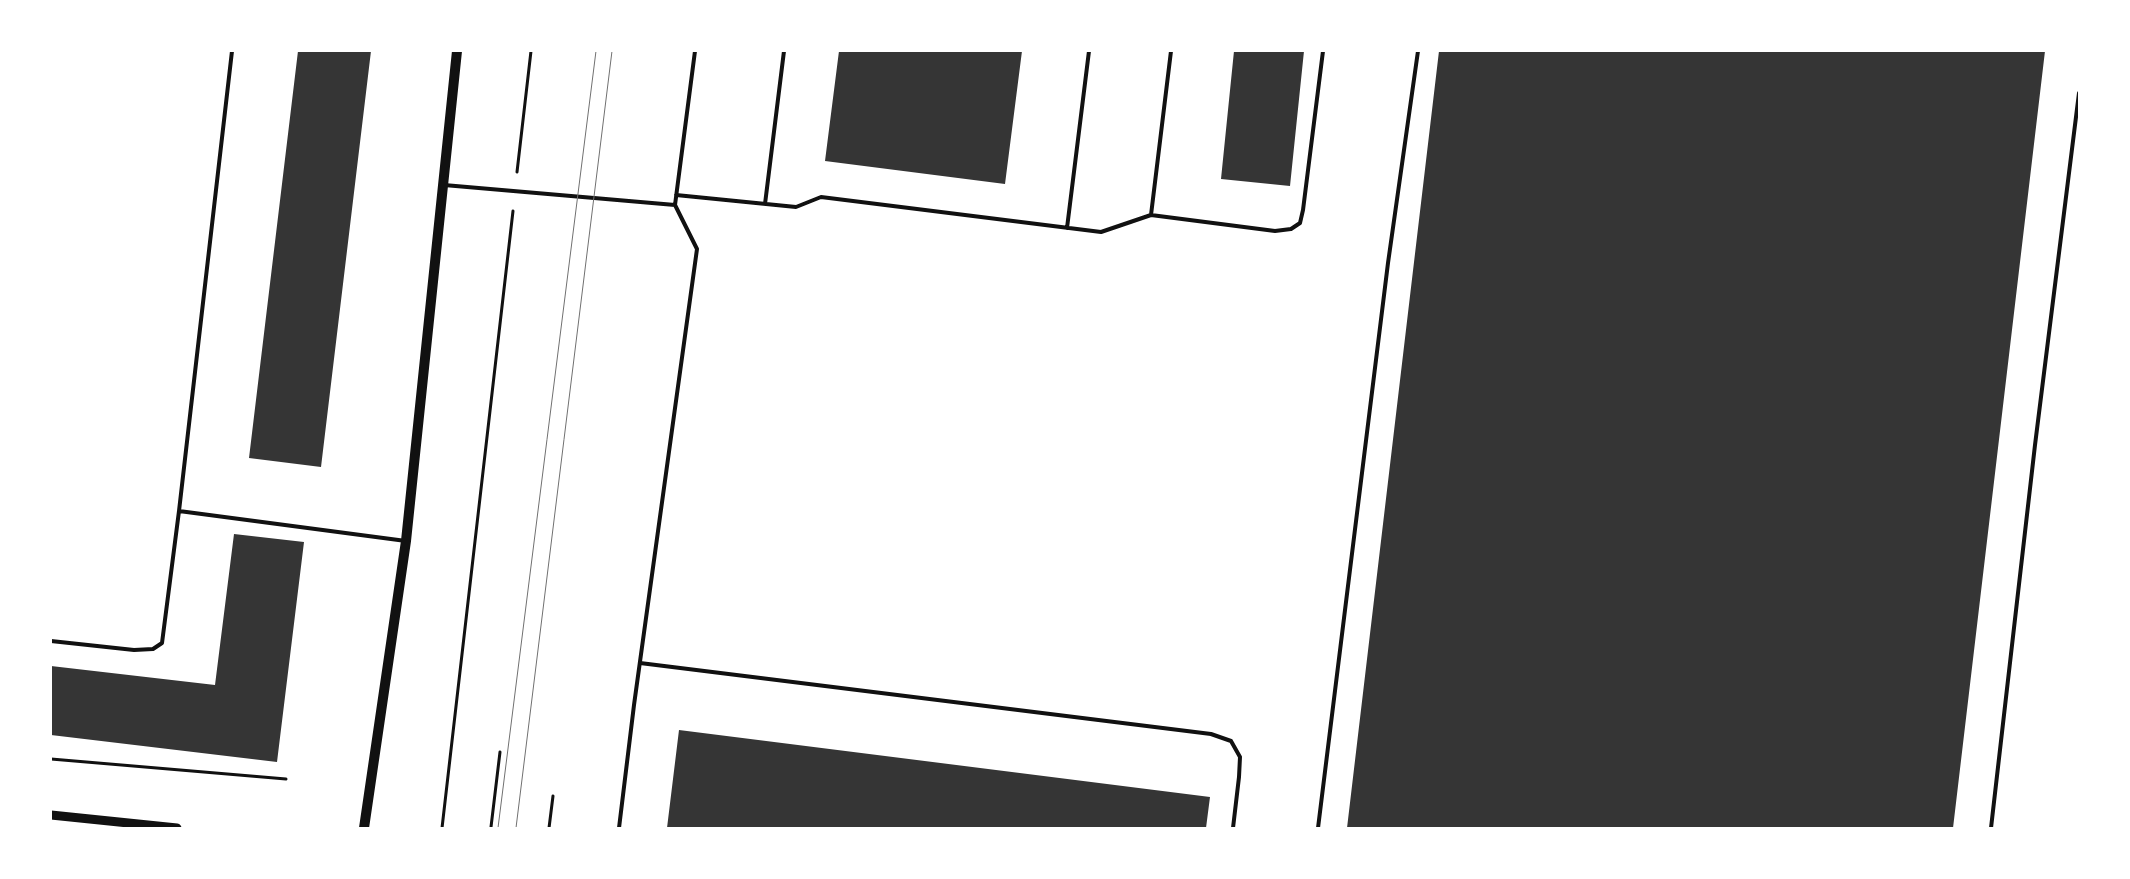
<!DOCTYPE html>
<html>
<head>
<meta charset="utf-8">
<style>
  body { margin:0 }
  #map { position:relative; width:2130px; height:879px; overflow:hidden; background:#fff; font-family:"Open Sans",sans-serif }
  canvas { display:block }
  .frame { position:absolute; inset:0; border:52px solid #fff; pointer-events:none }
</style>
</head>
<body>
<div id="map">
<canvas width="2130" height="879"></canvas>
<div class="frame"></div>
</div>
<script>
const context = document.querySelector('canvas').getContext('2d');
context.lineJoin = 'round';
function fill(path, color) { context.fillStyle = color; context.fill(path, 'evenodd'); }
const shape = rows => new Path2D(rows.map(r => 'M' + r).join(''));
function trace(path, color, width, dash) { context.strokeStyle = color; context.lineWidth = width; context.lineCap = dash ? 'butt' : 'round'; context.setLineDash(dash || []); context.stroke(path); }
const building = shape([
  [298,51,371,51,321,467,249,458],
  [839,51,1022,51,1005,184,825,161],
  [1234,51,1304,51,1290,186,1221,179],
  [1439,51,2045,51,1953,828,1347,828],
  [234,534,304,542,277,762,51,735,51,666,215,685],
  [679,730,1210,797,1206,828,667,828]
]);
const path = shape([
  [517,172,531,51],
  [51,759,286,779],
  [491,827,500,752],
  [442,828,513,211],
  [549,828,553,796]
]);
const service = shape([
  [444,185,675,205],
  [676,195,796,207,821,197,1101,232,1151,215,1275,231,1291,229,1300,223,1303,210,1323,51],
  [765,204,784,51],
  [1151,215,1171,51],
  [1067,228,1089,51],
  [179,511,232,51],
  [51,641,134,650,153,649,162,643,179,511,406,541],
  [640,663,1211,734,1231,741,1240,757,1239,777,1233,828],
  [619,828,634,705,697,249,675,205,695,51],
  [1318,828,1388,263,1418,51],
  [1991,828,2035,445,2079,93]
]);
const tertiary = shape([
  [51,815,177,828]
]);
const secondary = shape([
  [364,828,406,541,457,51]
]);
const tram = shape([
  [498,828,596,51],
  [516,828,612,51]
]);
fill(building, '#353535');
trace(path, '#111', 3);
trace(service, '#111', 4);
trace(tertiary, '#111', 9);
trace(secondary, '#111', 10);
trace(tram, '#707070', 1);
</script>
</body>
</html>
